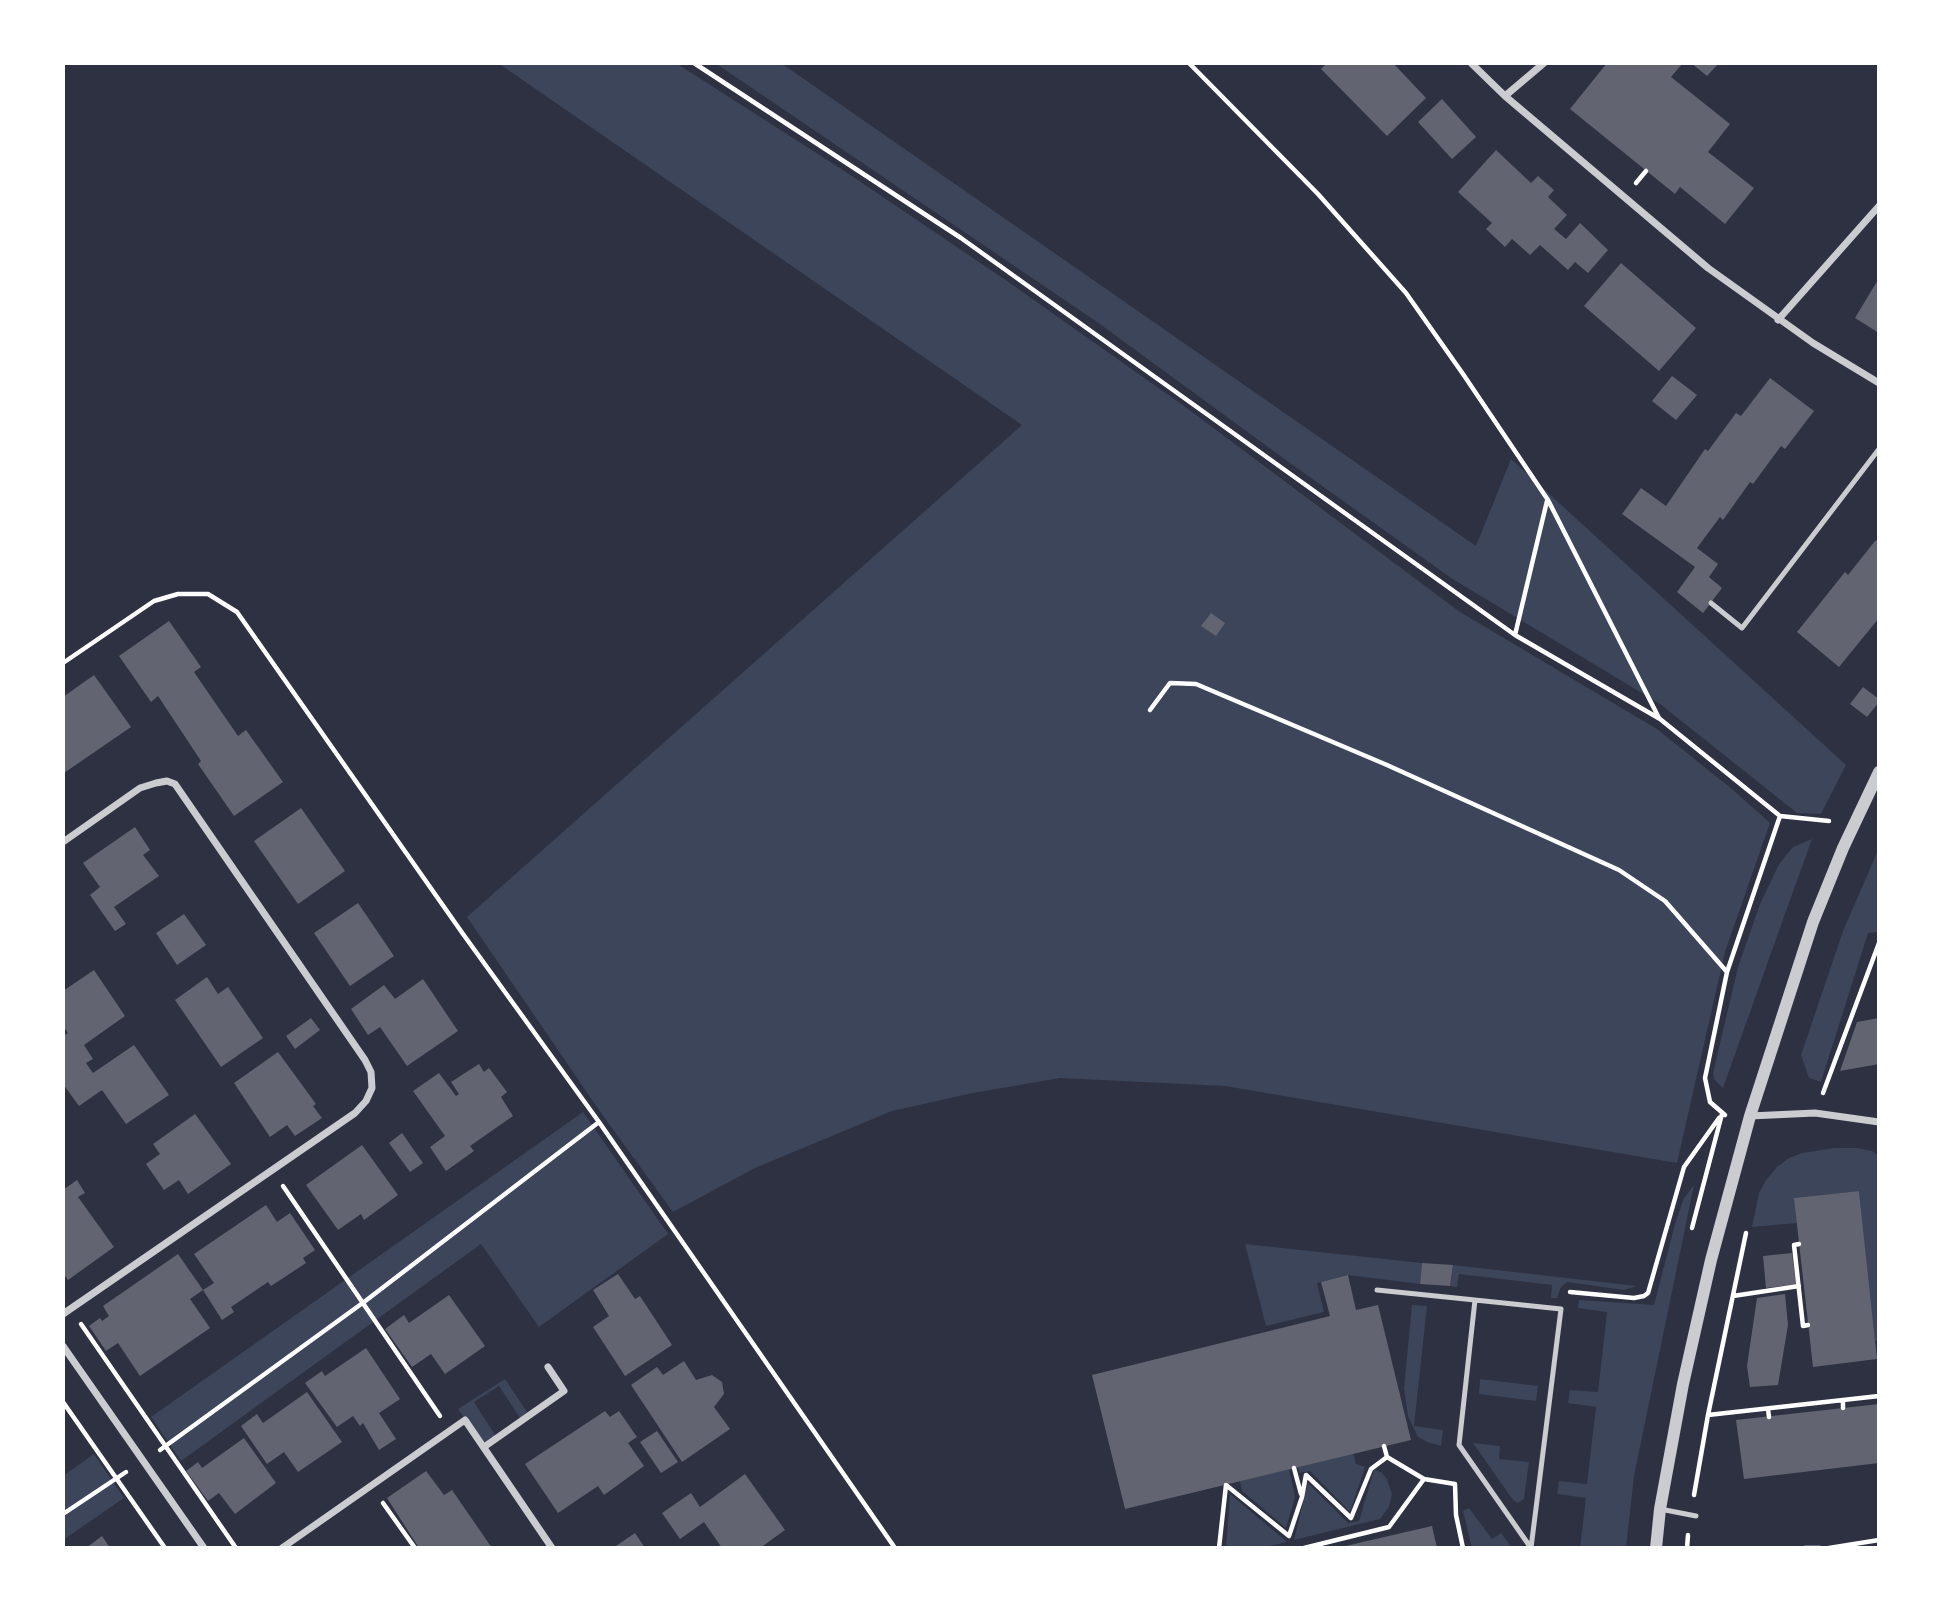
<!DOCTYPE html>
<html>
<head>
<meta charset="utf-8">
<style>
  body { margin:0 }
  #map { position:relative; width:1942px; height:1611px; overflow:hidden; background:#2d3142; font-family:"Golos Text",sans-serif }
  canvas { display:block }
  .frame { position:absolute; inset:0; border:65px solid #fff; pointer-events:none }
</style>
</head>
<body>
<div id="map">
<canvas width="1942" height="1611"></canvas>
<div class="frame"></div>
</div>
<script>
const context = document.querySelector('canvas').getContext('2d');
context.lineJoin = 'round';
function fill(path, color) { context.fillStyle = color; context.fill(path, 'evenodd'); }
const shape = rows => new Path2D(rows.map(r => 'M' + r).join(''));
function trace(path, color, width, dash) { context.strokeStyle = color; context.lineWidth = width; context.lineCap = dash ? 'butt' : 'round'; context.setLineDash(dash || []); context.stroke(path); }
const green = shape([
  [498,63,676,63,846,172,1007,281,1184,406,1460,612,1657,729,1732,789,1770,823,1725,952,1677,1163,1225,1086,1060,1078,973,1093,892,1111,755,1168,673,1212,601,1113,467,917,1022,425],
  [715,63,781,63,1476,546,1511,459,1846,765,1821,814,1797,813,1660,704,1451,578,1283,458,1097,322],
  [1812,839,1785,914,1723,1088,1714,1079,1713,1073,1738,967,1760,904,1778,866,1786,855,1793,847],
  [1879,848,1879,932,1868,933,1821,1082,1809,1078,1801,1055,1843,931],
  [583,1112,668,1234,539,1327,481,1244,181,1461,151,1417],
  [1834,1148,1857,1148,1872,1151,1879,1156,1879,1340,1875,1341,1859,1191,1795,1198,1797,1223,1752,1227,1759,1193,1766,1180,1777,1167,1789,1158,1802,1153],
  [1694,1185,1634,1476,1626,1548,1580,1548,1586,1498,1557,1494,1559,1481,1587,1484,1596,1407,1568,1403,1570,1390,1598,1392,1607,1312,1578,1308,1579,1300,1654,1305,1675,1224,1684,1198],
  [1245,1244,1422,1263,1420,1284,1348,1275,1317,1283,1324,1312,1266,1326],
  [1453,1265,1637,1286,1624,1290,1567,1282,1561,1287,1557,1298,1551,1298,1552,1285,1459,1274,1457,1287,1450,1286],
  [1412,1305,1427,1306,1414,1426,1443,1430,1441,1446,1427,1442,1418,1437,1408,1416,1404,1388],
  [505,1379,529,1415,522,1421,499,1386,474,1402,497,1438,484,1447,458,1409],
  [1480,1379,1538,1386,1536,1401,1479,1394],
  [1473,1443,1500,1446,1499,1459,1529,1462,1524,1499,1518,1503,1513,1500],
  [1353,1453,1356,1464,1365,1467,1350,1512,1310,1471,1299,1473,1298,1467],
  [94,1454,124,1498,63,1540,63,1476],
  [1289,1469,1295,1497,1286,1528,1242,1491,1240,1481],
  [1374,1470,1381,1472,1387,1479,1392,1494,1389,1507,1380,1519,1294,1540,1308,1483,1348,1523,1359,1521],
  [1230,1494,1287,1542,1261,1548,1226,1548],
  [1469,1508,1492,1539,1501,1533,1512,1548,1472,1548,1463,1511]
]);
const building = shape([
  [1327,63,1393,63,1426,98,1387,136,1321,69],
  [1607,63,1683,63,1671,77,1730,124,1708,152,1754,188,1725,224,1680,187,1675,194,1570,109],
  [1691,63,1719,63,1707,76],
  [1442,99,1476,137,1452,159,1418,122],
  [1496,150,1531,183,1538,176,1554,190,1548,197,1567,215,1554,229,1566,239,1580,223,1608,250,1588,273,1575,262,1568,270,1540,245,1530,255,1512,239,1505,247,1486,229,1492,223,1458,192],
  [1621,263,1696,328,1659,371,1584,306],
  [1879,278,1879,333,1855,318],
  [1672,376,1697,395,1676,420,1652,401],
  [1770,378,1814,411,1785,449,1781,446,1753,484,1750,482,1723,520,1720,517,1697,548,1718,564,1709,577,1722,588,1703,613,1677,592,1695,567,1622,514,1641,488,1666,506,1705,449,1708,451,1736,413,1741,416],
  [1879,540,1879,618,1839,667,1797,632,1845,572,1848,575,1875,541],
  [1211,613,1225,623,1216,636,1201,626],
  [169,621,201,667,194,672,238,736,246,730,283,782,234,816,198,764,201,761,158,696,151,702,119,656],
  [94,675,131,727,64,773,63,697],
  [1863,687,1879,699,1879,702,1867,717,1850,704],
  [301,808,345,871,298,904,254,841],
  [135,827,150,850,143,855,159,876,114,907,126,924,115,931,90,895,100,887,83,863],
  [358,903,394,956,350,986,314,933],
  [184,914,206,945,177,965,156,933],
  [94,970,125,1016,84,1045,93,1059,86,1063,93,1073,134,1045,169,1095,126,1124,102,1090,79,1106,63,1084,63,1036,68,1033,63,1026,63,991],
  [207,977,218,994,228,987,263,1038,221,1067,175,1000],
  [423,979,458,1031,407,1066,380,1027,368,1035,351,1009,384,985,395,999],
  [311,1018,320,1030,295,1049,286,1036],
  [1879,1018,1879,1064,1840,1071,1857,1022],
  [278,1052,316,1104,313,1106,322,1118,295,1136,287,1125,270,1137,234,1083],
  [479,1064,484,1072,489,1068,507,1092,501,1097,513,1116,470,1146,474,1151,446,1171,430,1147,445,1136,413,1091,439,1073,456,1096,459,1094,451,1082],
  [195,1114,231,1164,188,1194,179,1180,164,1190,146,1164,160,1154,153,1144],
  [402,1133,423,1163,410,1172,389,1143],
  [362,1145,398,1195,364,1220,361,1214,338,1230,306,1185],
  [77,1180,85,1193,78,1197,114,1247,68,1280,63,1273,63,1190],
  [1859,1191,1877,1359,1813,1367,1794,1198],
  [266,1205,277,1222,290,1213,315,1250,303,1258,306,1263,271,1286,268,1282,231,1307,234,1312,222,1320,203,1290,214,1283,194,1254],
  [1792,1253,1796,1284,1766,1288,1763,1256],
  [178,1254,203,1290,190,1299,210,1328,140,1376,118,1343,106,1351,89,1326,100,1318,102,1321,109,1316,103,1306],
  [1422,1263,1453,1265,1450,1286,1420,1284],
  [618,1274,635,1299,640,1296,672,1345,625,1376,593,1327,609,1316,593,1290],
  [1348,1275,1356,1310,1378,1305,1411,1440,1125,1509,1092,1375,1330,1316,1321,1282],
  [1785,1294,1788,1325,1778,1385,1750,1387,1747,1366,1757,1298],
  [449,1295,485,1346,445,1374,431,1354,412,1367,385,1329,404,1315,409,1323],
  [366,1348,400,1399,379,1413,396,1439,379,1450,363,1423,360,1426,353,1416,337,1427,305,1383,322,1371,325,1376],
  [684,1361,696,1380,712,1375,722,1382,724,1394,714,1407,730,1429,682,1462,631,1385,657,1367,663,1375],
  [307,1392,342,1442,298,1472,284,1452,267,1464,241,1426,257,1414,263,1423],
  [1879,1404,1879,1463,1744,1479,1736,1420],
  [605,1411,610,1417,619,1411,637,1437,628,1443,644,1466,604,1495,598,1486,558,1513,525,1464],
  [657,1431,678,1462,661,1473,640,1442],
  [244,1438,276,1483,235,1514,219,1493,208,1501,186,1471,198,1462,202,1468],
  [426,1471,444,1495,452,1490,492,1548,419,1548,387,1498],
  [745,1474,785,1530,760,1548,722,1548,704,1522,680,1539,662,1513,691,1493,700,1507],
  [1432,1526,1437,1548,1341,1548,1341,1547],
  [635,1533,645,1548,613,1548],
  [102,1536,110,1548,86,1548]
]);
const path = shape([
  [694,63,961,238,1515,635,1660,719,1780,816,1829,821],
  [1189,63,1318,194,1406,293,1463,374,1548,500,1659,718],
  [1636,183,1646,171],
  [1515,635,1547,501],
  [63,663,154,601,178,594,208,594,237,612,463,934,599,1122,895,1548],
  [1150,710,1170,683,1196,684,1387,765,1619,870,1665,901,1727,972],
  [1823,1093,1879,943],
  [1725,1115,1710,1102,1705,1078,1727,972,1780,816],
  [283,1186,440,1416],
  [1692,1228,1722,1114],
  [1799,1244,1794,1245,1803,1326,1808,1325],
  [1570,1292,1634,1298,1644,1296,1648,1293,1684,1167,1719,1118],
  [1733,1296,1799,1286],
  [81,1324,236,1548],
  [1843,1401,1843,1408],
  [63,1402,165,1548],
  [1768,1409,1769,1417],
  [1708,1415,1879,1396],
  [1384,1446,1387,1457],
  [160,1450,364,1302,599,1122],
  [1294,1468,1301,1494],
  [1455,1484,1456,1515,1463,1548],
  [1694,1495,1708,1415,1746,1233],
  [383,1503,415,1548],
  [63,1514,126,1472],
  [1219,1548,1226,1485,1289,1536,1302,1497,1306,1475,1351,1518,1371,1469,1387,1457,1424,1479],
  [1304,1548,1389,1527,1424,1479,1455,1484],
  [1687,1548,1688,1535],
  [1805,1548,1820,1548],
  [1829,1548,1879,1540]
]);
const service = shape([
  [1711,603,1742,628,1879,449],
  [1377,1290,1475,1300],
  [1475,1300,1561,1309,1531,1548,1459,1445,1475,1300],
  [1660,1509,1696,1516]
]);
const minor = shape([
  [1471,63,1505,96,1708,268,1813,343,1879,383],
  [1505,96,1544,63],
  [1778,320,1879,206],
  [63,842,140,788,156,783,167,781,175,784,365,1060,371,1072,372,1088,366,1101,355,1113,63,1314],
  [1750,1116,1815,1113,1879,1122],
  [63,1346,204,1548],
  [484,1447,564,1391,548,1367],
  [282,1548,465,1420,552,1548]
]);
const tertiary = shape([
  [1656,1548,1660,1509,1683,1384,1711,1260,1750,1116,1813,922,1843,848,1879,772]
]);
fill(green, '#3c4559');
fill(building, '#626471');
trace(path, '#fff', 4.5);
trace(service, '#caccd0', 5);
trace(minor, '#caccd0', 7);
trace(tertiary, '#caccd0', 12);
</script>
</body>
</html>
